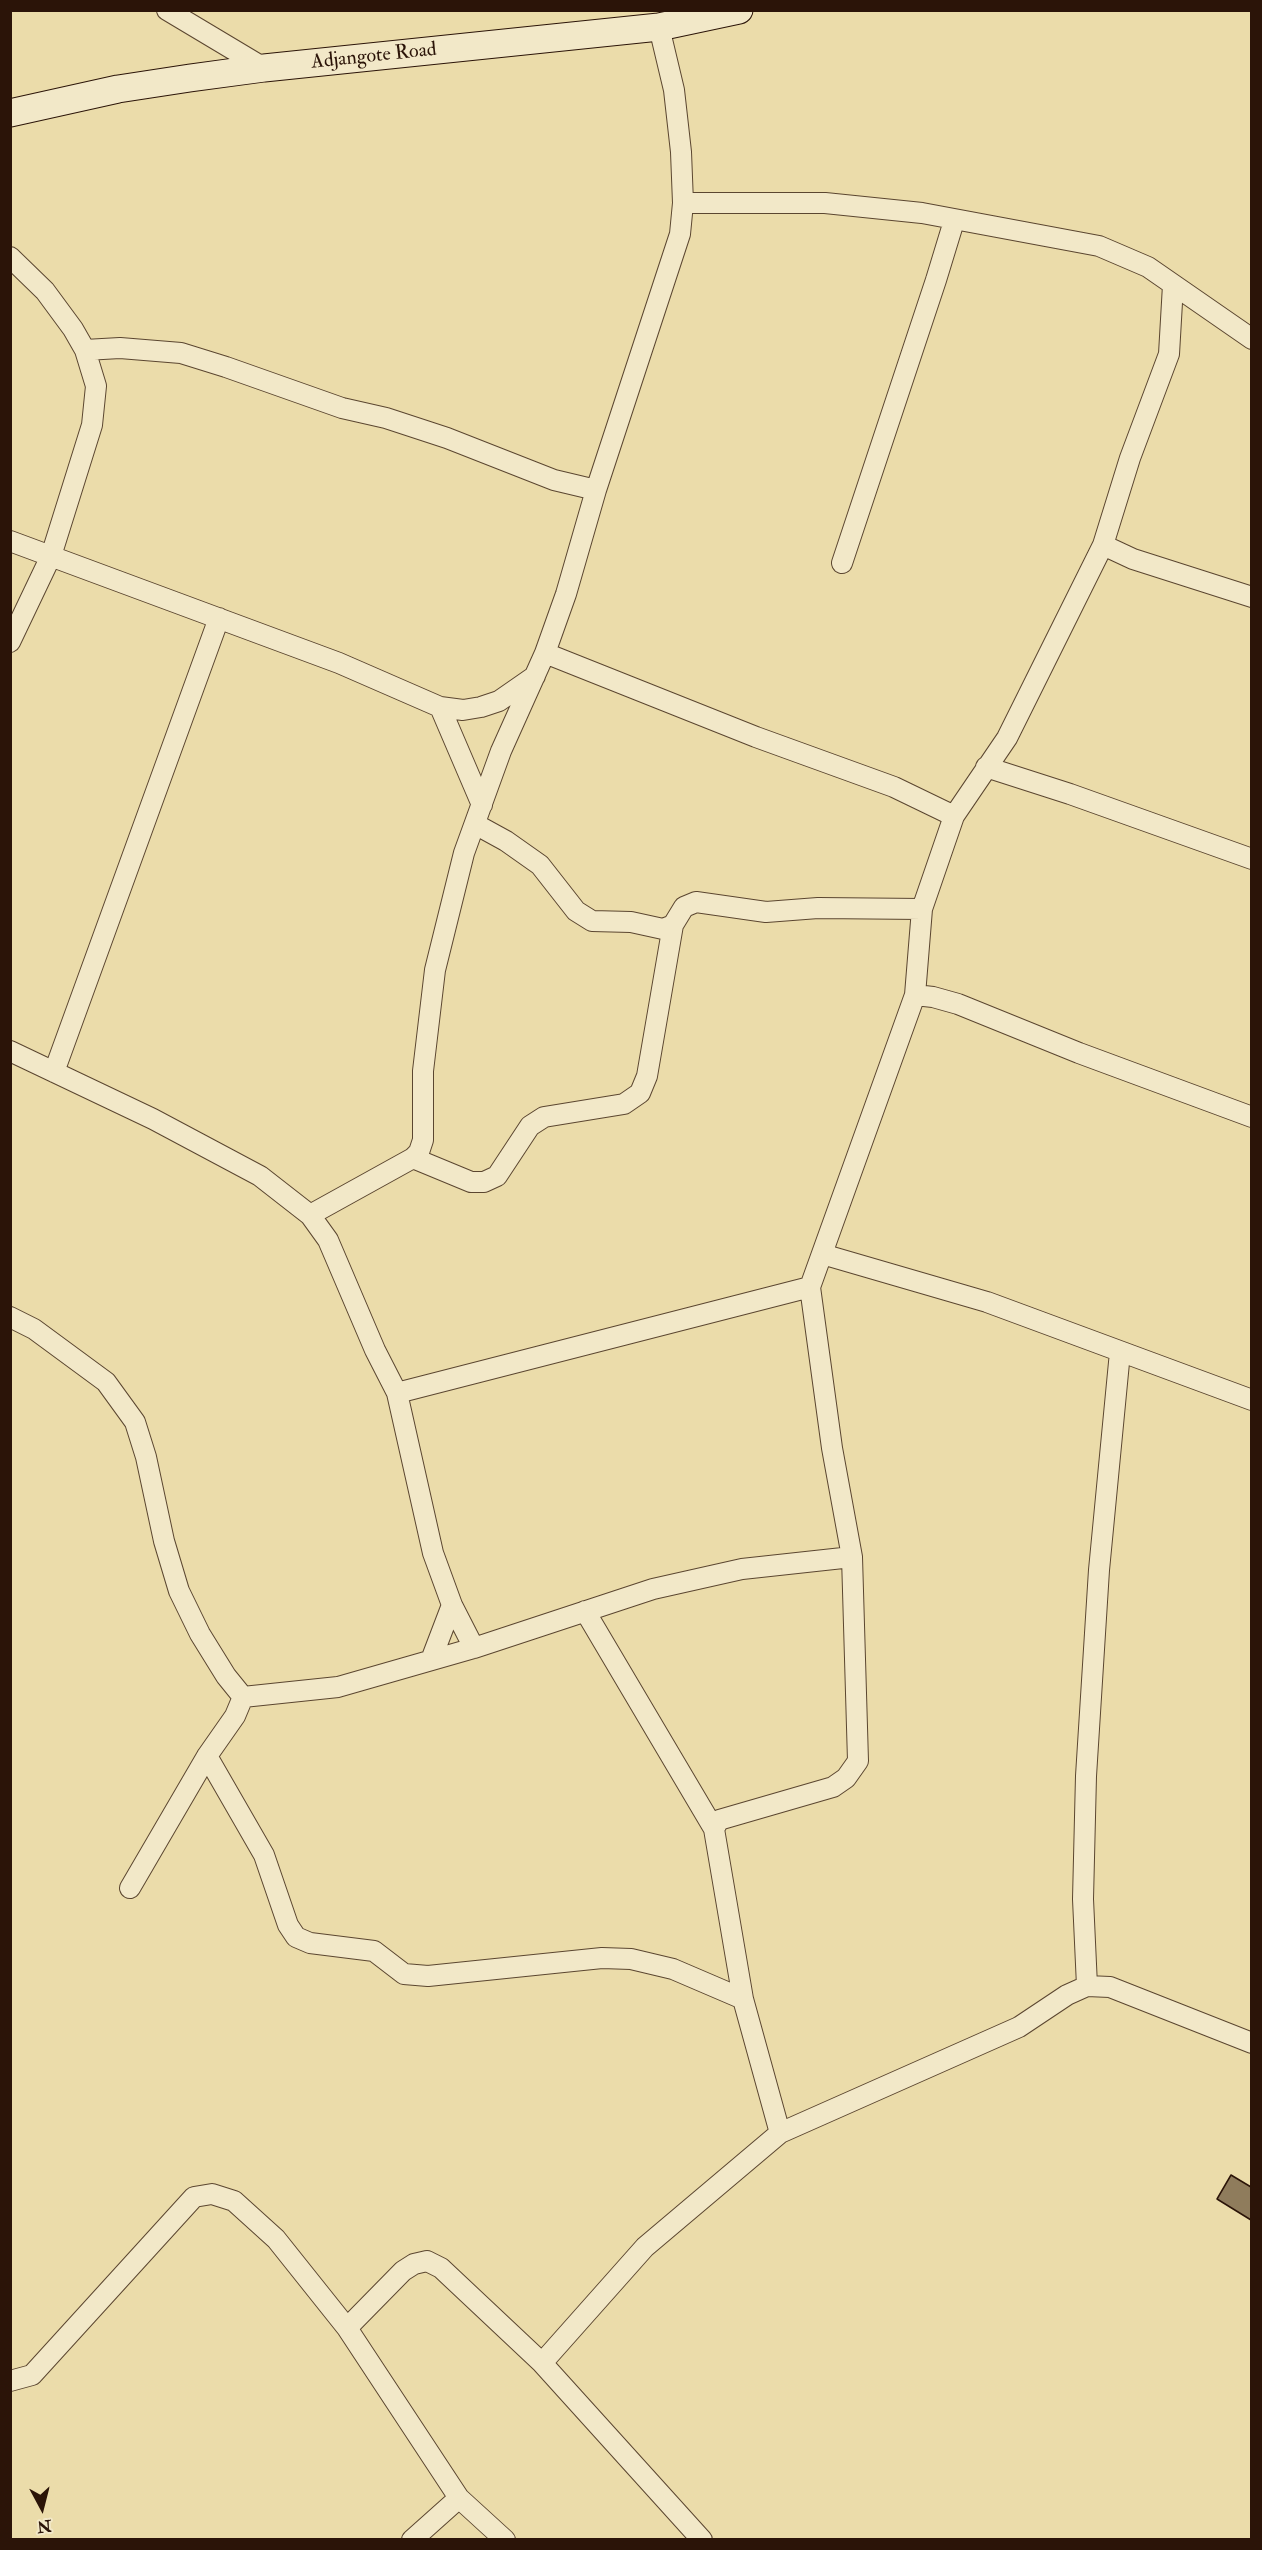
<!DOCTYPE html>
<html>
<head>
<meta charset="utf-8">
<style>
  body { margin:0 }
  #map { position:relative; width:1262px; height:2550px; overflow:hidden; background:#ebdcaa; font-family:"IM FELL Double Pica",serif }
  canvas { display:block }
  .frame { position:absolute; inset:0; border:12px solid #2b1408; pointer-events:none }
  .north { position:absolute; left:12px; top:2478px; width:60px; height:60px; -webkit-text-stroke:4px #f2e8c8; paint-order:stroke; rotate:173deg; font-size:16px; font-weight:700; line-height:24px; text-align:center; color:#2b1408 }
  .north::after { content:''; display:block; margin:auto; width:21px; height:27px; background:#2b1408; clip-path:polygon(50% 0,100% 100%,50% 72%,0 100%) }
</style>
</head>
<body>
<div id="map">
<canvas width="1262" height="2550"></canvas>
<div class="frame"></div>
<div class="north">N</div>
</div>
<script>
const context = document.querySelector('canvas').getContext('2d');
context.lineJoin = 'round';
function fill(path, color) { context.fillStyle = color; context.fill(path, 'evenodd'); }
const shape = rows => new Path2D(rows.map(r => 'M' + r).join(''));
function trace(path, color, width, dash) { context.strokeStyle = color; context.lineWidth = width; context.lineCap = dash ? 'butt' : 'round'; context.setLineDash(dash || []); context.stroke(path); }
function drawText(font, color, halo, rows, align = 'center') {
  context.font = font + ' "IM FELL Double Pica",serif'; context.lineWidth = 5; context.setLineDash([]); context.textBaseline = 'middle'; context.strokeStyle = halo; context.fillStyle = color; for (const [text, x, y, turn = 0] of rows) {
    context.save(); context.translate(x, y); context.rotate((+turn || 0) * Math.PI / 180); context.textAlign = isNaN(turn) ? turn : align; if (halo) context.strokeText(text, 0, 0); context.fillText(text, 0, 0); context.restore();
  }
}
const building = shape([
  [1231,2175,1251,2187,1251,2220,1217,2199,1231,2175]
]);
const street = shape([
  [167,10,264,68],
  [683,203,825,203,922,213,1099,246,1148,267,1252,339],
  [10,257,45,291,73,329,85,350,96,386,92,425,51,556,10,642],
  [1173,285,1169,354,1130,458,1103,545,1007,738,954,816,922,909,915,995,933,997,958,1004,1079,1053,1252,1117],
  [85,350,120,348,181,353,226,367,342,408,386,418,447,438,554,480,596,490],
  [10,541,339,663,440,707,463,710,481,707,499,701,535,676],
  [1103,545,1133,559,1252,597],
  [842,563,936,280,954,221],
  [545,653,756,737,894,787,954,816],
  [440,707,482,805],
  [986,767,1070,794,1252,859],
  [475,824,506,841,540,865,576,911,592,921,631,922,663,929,673,925,684,907,696,902,766,912,818,908,922,909],
  [10,1051,153,1119,260,1176,310,1215,328,1240,375,1350,397,1393,433,1553,452,1605,474,1648],
  [54,1072,219,618],
  [413,1158,471,1182,484,1182,497,1176,530,1126,544,1117,624,1104,640,1093,647,1076,673,925],
  [310,1215,413,1158,419,1152,423,1140,423,1071,435,970,464,853,501,751,545,653,566,594,596,490,680,234,683,203,681,152,674,90,659,27],
  [822,1254,987,1302,1252,1400],
  [10,1317,34,1329,106,1382,135,1422,146,1457,164,1541,179,1591,200,1634,226,1676,243,1697],
  [397,1393,810,1287],
  [585,1611,714,1829],
  [431,1660,452,1605],
  [207,1756,264,1855,288,1925,296,1937,310,1943,374,1951,404,1974,428,1976,602,1958,631,1959,673,1969,743,1999],
  [130,1888,207,1756,235,1716,243,1697,338,1687,474,1648,653,1589,742,1569,852,1557],
  [1087,1986,1083,1899,1086,1776,1099,1570,1120,1352],
  [780,2133,743,1999,714,1829,719,1820,833,1787,846,1778,858,1761,852,1557,832,1448,810,1287,915,995],
  [347,2328,403,2271,414,2264,427,2261,441,2268,542,2363,702,2540],
  [542,2363,645,2247,780,2133,1019,2027,1067,1995,1087,1986,1110,1987,1252,2043],
  [10,2381,32,2375,194,2197,212,2194,234,2201,276,2239,347,2328,459,2498,505,2540],
  [412,2540,459,2498]
]);
const secondary = shape([
  [10,113,118,89,190,78,264,68,659,27,739,10]
]);
const streetNames = [
  ["Adjangote Road",374,57,-6]
];
fill(building, '#8f7c5c');
trace(building, '#2b1408', 1.5);
trace(street, '#5b4630', 22);
trace(secondary, '#2b1408', 29);
trace(street, '#f2e8c8', 20);
trace(secondary, '#f2e8c8', 27);
drawText('20px', '#2b1408', '#f2e8c8', streetNames);
</script>
</body>
</html>
